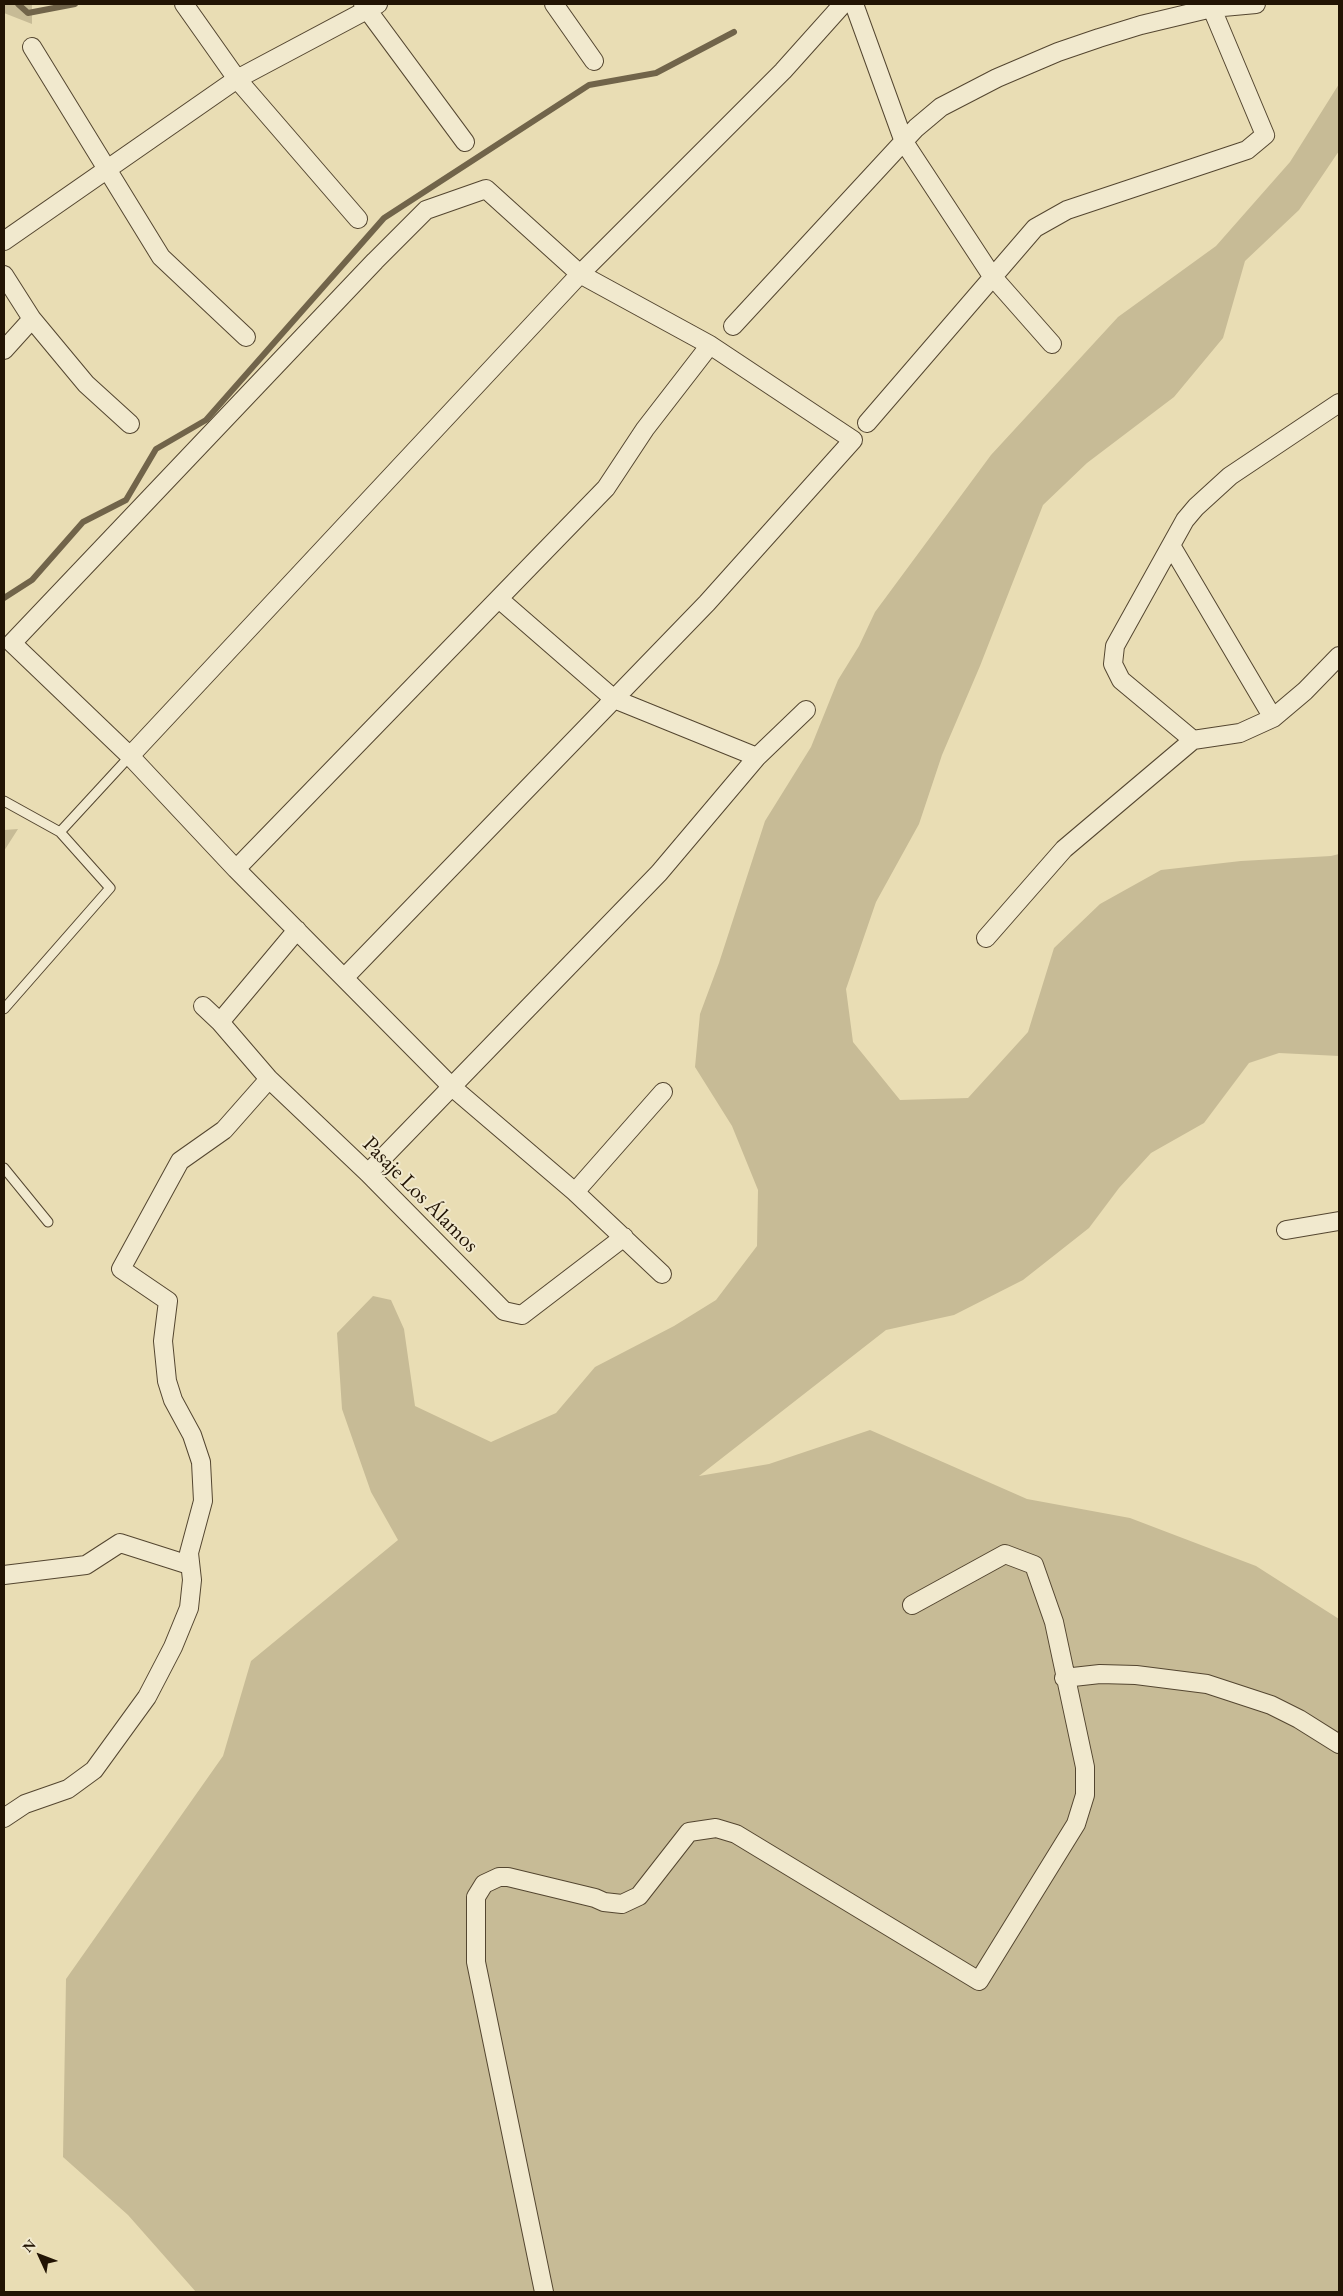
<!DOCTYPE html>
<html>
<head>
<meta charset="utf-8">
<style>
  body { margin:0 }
  #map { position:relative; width:1343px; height:2296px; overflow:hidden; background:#e9ddb4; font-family:"EB Garamond",serif }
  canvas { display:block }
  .frame { position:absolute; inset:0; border:5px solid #221404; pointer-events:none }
  .north { position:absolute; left:15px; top:2231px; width:50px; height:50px; -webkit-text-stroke:4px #f1e9ce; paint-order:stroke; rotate:313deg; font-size:14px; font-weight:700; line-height:20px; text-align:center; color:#221404 }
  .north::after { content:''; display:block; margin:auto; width:18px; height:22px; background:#221404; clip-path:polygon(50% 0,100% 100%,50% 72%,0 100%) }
</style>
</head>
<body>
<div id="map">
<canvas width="1343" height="2296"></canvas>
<div class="frame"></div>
<div class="north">N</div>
</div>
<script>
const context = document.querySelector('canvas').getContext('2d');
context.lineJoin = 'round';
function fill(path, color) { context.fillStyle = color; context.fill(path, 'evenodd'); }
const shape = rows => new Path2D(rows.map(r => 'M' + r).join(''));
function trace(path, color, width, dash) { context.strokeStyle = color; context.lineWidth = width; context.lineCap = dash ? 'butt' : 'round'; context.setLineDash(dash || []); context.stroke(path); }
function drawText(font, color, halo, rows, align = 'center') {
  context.font = font + ' "EB Garamond",serif'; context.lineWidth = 4; context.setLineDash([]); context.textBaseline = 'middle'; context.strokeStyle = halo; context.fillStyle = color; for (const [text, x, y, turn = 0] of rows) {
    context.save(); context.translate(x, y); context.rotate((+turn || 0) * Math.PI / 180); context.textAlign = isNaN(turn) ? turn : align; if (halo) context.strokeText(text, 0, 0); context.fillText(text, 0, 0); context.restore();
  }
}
const green = shape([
  [4,4,32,4,32,24,4,13],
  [1339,84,1339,151,1299,210,1245,261,1223,338,1174,397,1087,463,1043,505,980,666,942,755,919,824,876,902,846,989,853,1042,900,1100,968,1098,1028,1032,1054,948,1100,904,1161,870,1241,861,1331,856,1339,854,1339,1056,1279,1053,1249,1063,1204,1123,1151,1153,1119,1188,1089,1228,1023,1280,954,1315,886,1330,699,1476,769,1464,870,1430,1027,1499,1130,1518,1256,1566,1339,1619,1339,2292,196,2292,128,2215,63,2157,66,1979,223,1756,251,1661,398,1540,371,1492,342,1409,337,1333,373,1296,391,1300,404,1329,415,1406,491,1442,556,1413,595,1367,674,1326,716,1300,757,1246,758,1190,732,1126,695,1067,700,1014,719,963,765,821,811,747,838,680,859,646,875,612,991,455,1118,317,1216,246,1290,162],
  [18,829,4,851,4,830]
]);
const stream = shape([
  [18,4,28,13,75,4],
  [4,598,32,580,83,522,126,500,156,449,206,420,384,218,589,85,656,73,734,32]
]);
const service = shape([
  [4,801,60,832],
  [4,1009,110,888,60,832,130,756],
  [4,1168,48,1222]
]);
const minor = shape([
  [184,4,237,79,358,219],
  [363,4,465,142],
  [554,4,594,61],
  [854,4,904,142,992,276,1052,344],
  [32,47,161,257,246,337],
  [4,241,237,79,378,4],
  [4,275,32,319,86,384,130,424],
  [733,326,916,128,941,107,997,78,1058,52,1099,38,1141,25,1212,8,1256,4],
  [4,350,32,319],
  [867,423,1035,228,1067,210,1247,150,1265,135,1210,4],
  [1172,547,1273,718],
  [499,599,614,699,757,757],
  [1193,740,1121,680,1113,664,1115,646,1185,520,1196,507,1230,476,1339,403],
  [130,756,580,274,783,71,843,4],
  [236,869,606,488,645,429,710,345],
  [986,938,1064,849,1193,740,1240,733,1273,718,1305,691,1339,656],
  [345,977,707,603,853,440,710,345,580,274,486,189,426,210,375,261,12,643,130,756,236,869,452,1087,575,1192,662,1274],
  [203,1006,220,1022,269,1079,368,1173,504,1311,522,1315,624,1237],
  [220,1022,297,930],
  [368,1173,659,873,757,757,806,710],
  [575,1192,663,1092],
  [1286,1230,1339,1221],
  [4,1575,86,1565,120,1543,189,1565],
  [1064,1678,1100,1674,1136,1675,1207,1684,1271,1705,1299,1719,1339,1744],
  [4,1818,25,1804,68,1789,94,1770,147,1697,173,1647,189,1608,192,1580,189,1553,203,1501,201,1462,192,1435,173,1400,167,1381,163,1341,168,1301,121,1269,180,1161,224,1130,269,1079],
  [544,2292,476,1962,476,1897,484,1884,499,1877,508,1877,595,1898,604,1902,622,1904,639,1896,689,1832,716,1828,736,1834,979,1981,1076,1824,1085,1795,1085,1767,1054,1622,1034,1565,1005,1554,912,1605]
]);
const streetNames = [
  ["Pasaje Los Álamos",420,1195,45]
];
fill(green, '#c7bb96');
trace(stream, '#71644a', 6);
trace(service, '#544630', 11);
trace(minor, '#544630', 20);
trace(service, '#f1e9ce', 9);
trace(minor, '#f1e9ce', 18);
drawText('22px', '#221404', '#f1e9ce', streetNames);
</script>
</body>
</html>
